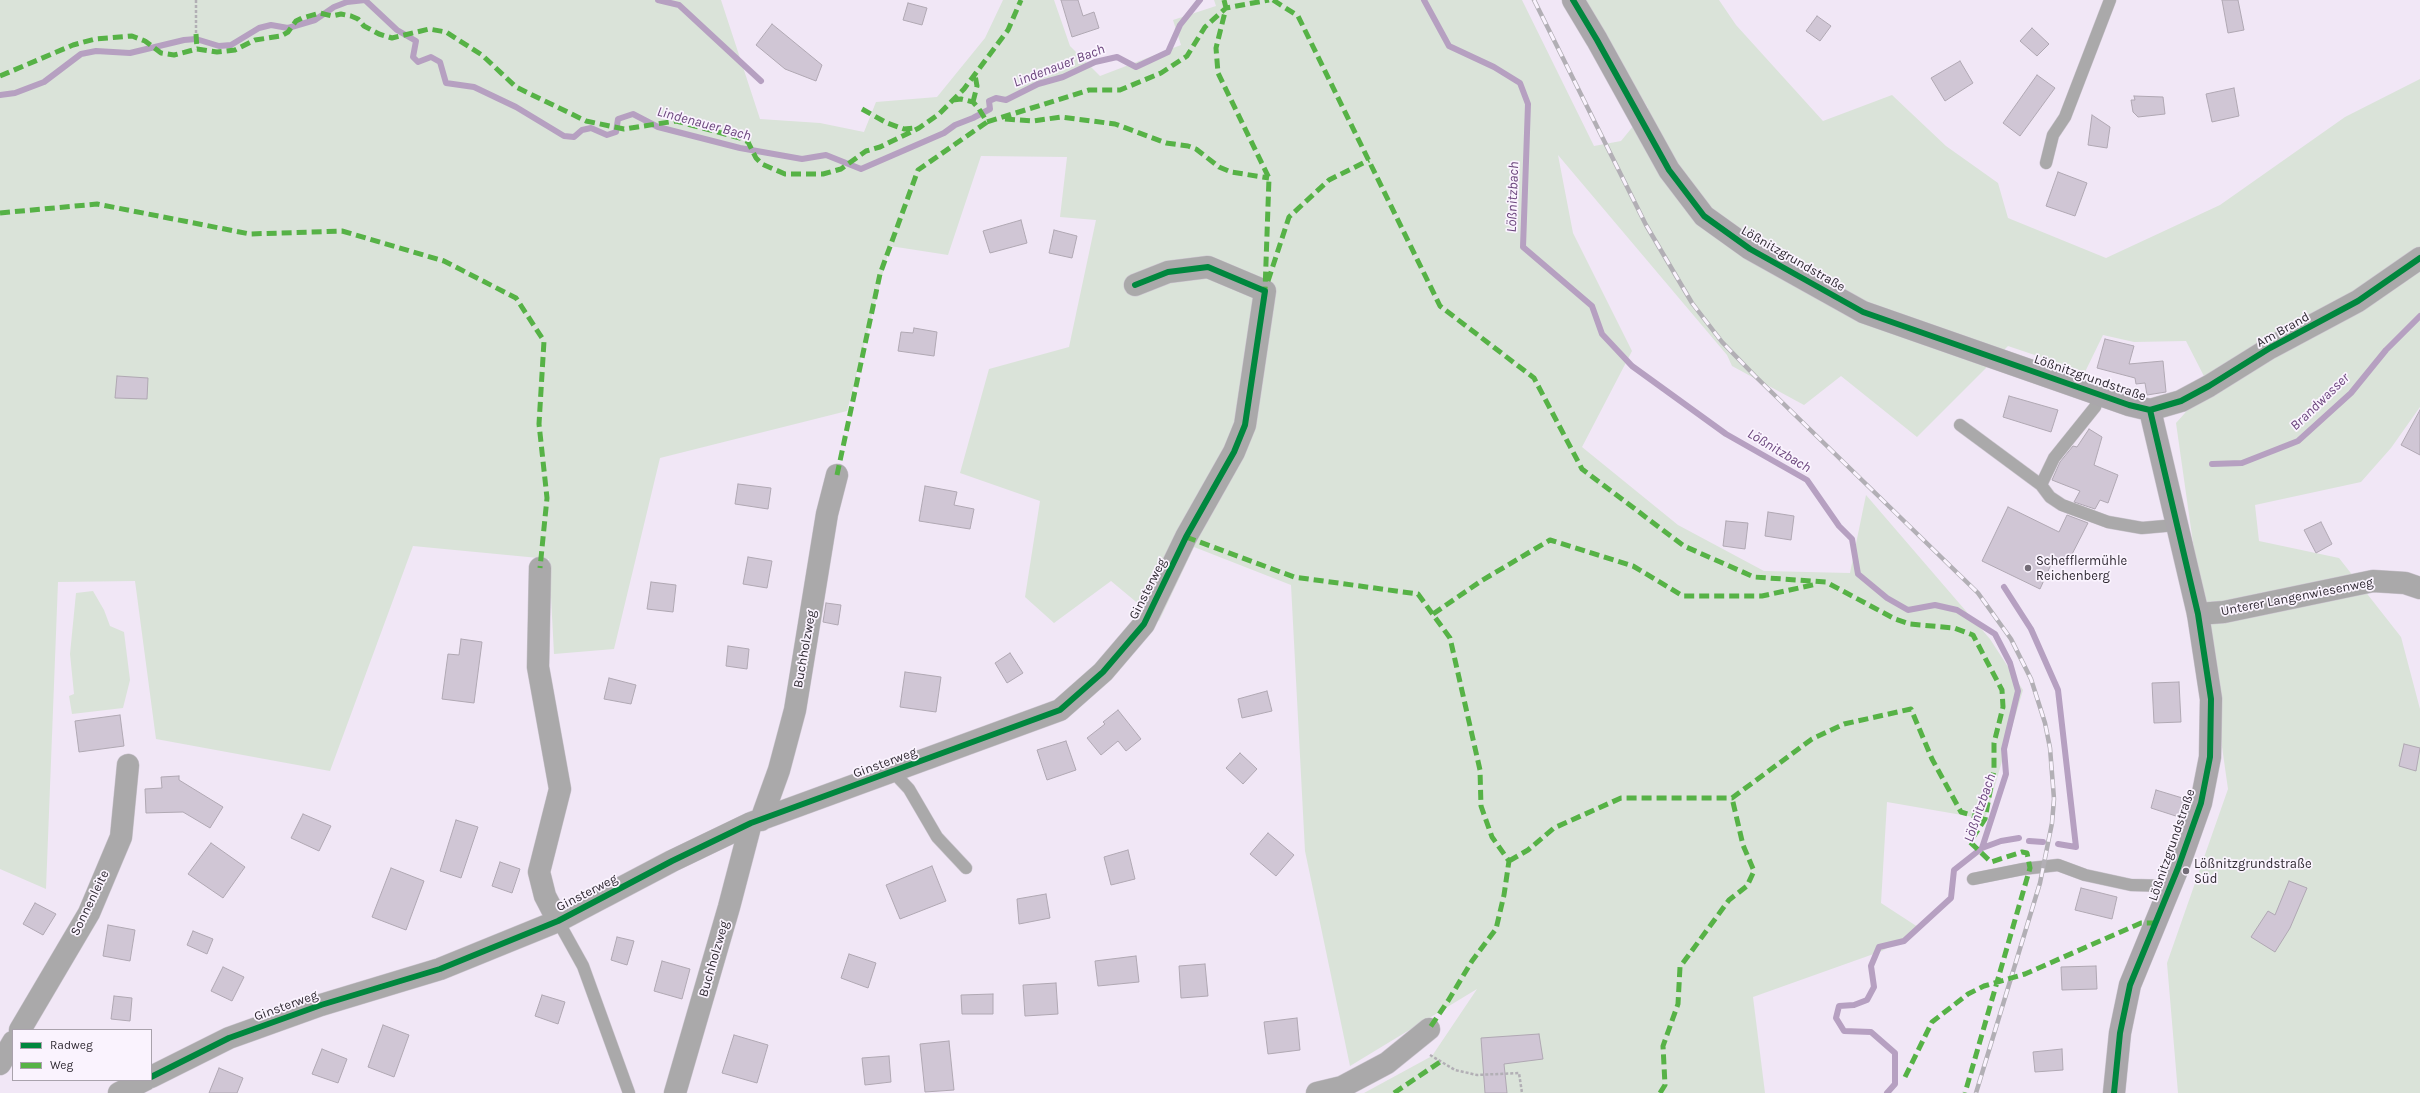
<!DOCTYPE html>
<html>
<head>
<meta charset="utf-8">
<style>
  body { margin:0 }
  #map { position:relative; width:2420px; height:1093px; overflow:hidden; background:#f1e7f6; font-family:Karla,sans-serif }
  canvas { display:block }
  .legend { position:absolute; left:12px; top:1029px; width:140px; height:52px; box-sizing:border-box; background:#faf3fe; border:1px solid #a9a2ac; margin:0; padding:5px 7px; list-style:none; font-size:12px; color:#2f2932 }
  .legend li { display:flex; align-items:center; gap:8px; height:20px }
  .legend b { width:20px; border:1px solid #a9a2ac }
</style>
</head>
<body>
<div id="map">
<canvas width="2420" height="1093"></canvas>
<ul class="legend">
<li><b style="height:5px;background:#00873e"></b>Radweg</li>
<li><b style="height:5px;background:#56b246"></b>Weg</li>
</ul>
</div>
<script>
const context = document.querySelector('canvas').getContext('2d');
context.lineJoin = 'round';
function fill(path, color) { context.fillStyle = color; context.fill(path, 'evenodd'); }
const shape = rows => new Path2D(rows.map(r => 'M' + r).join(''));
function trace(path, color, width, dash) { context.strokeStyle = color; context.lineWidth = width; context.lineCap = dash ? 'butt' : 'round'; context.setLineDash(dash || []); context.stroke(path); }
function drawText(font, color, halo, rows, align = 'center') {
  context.font = font + ' Karla,sans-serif'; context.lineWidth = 3.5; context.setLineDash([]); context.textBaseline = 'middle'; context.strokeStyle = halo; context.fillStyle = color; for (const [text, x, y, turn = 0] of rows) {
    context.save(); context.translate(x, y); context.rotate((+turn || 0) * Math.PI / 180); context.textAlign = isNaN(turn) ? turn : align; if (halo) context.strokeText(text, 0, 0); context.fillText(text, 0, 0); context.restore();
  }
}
const green = shape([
  [0,0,721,0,760,119,820,123,864,132,876,102,937,97,985,38,1003,0,1054,0,1070,46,1100,76,1181,45,1173,20,1216,6,1214,0,1522,0,1594,146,1621,141,1648,108,1581,0,1719,0,1736,25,1823,121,1892,95,1946,146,1998,183,2008,218,2106,258,2220,205,2345,117,2420,79,2420,407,2391,448,2361,482,2255,505,2259,541,2339,558,2401,637,2420,709,2420,1093,2178,1093,2167,963,2228,789,2176,423,2209,386,2186,341,2134,342,2103,335,2085,372,2008,346,1917,437,1841,376,1804,405,1732,366,1727,355,1558,155,1573,233,1632,351,1582,447,1678,525,1764,571,1850,573,1866,495,1990,639,2023,690,1985,819,1887,802,1881,903,1921,929,1882,951,1753,997,1765,1093,1364,1093,1432,1056,1477,989,1350,1066,1305,851,1291,585,1194,547,1159,621,1111,581,1054,623,1025,597,1040,501,960,473,989,369,1069,347,1096,220,1060,217,1067,157,981,156,948,255,890,246,847,411,660,458,614,649,554,654,549,559,413,546,330,771,156,739,135,581,58,582,46,889,0,869],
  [93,591,104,610,110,626,124,632,130,680,123,708,72,714,69,696,74,694,70,654,76,593]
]);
const stream = shape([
  [658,0,679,5,761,81],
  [1424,0,1449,46,1494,67,1520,83,1528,104,1523,247,1592,306,1602,334,1632,366,1726,434,1807,480,1839,526,1852,539,1858,574,1887,598,1908,610,1935,605,1957,610,1995,634,2010,663,2018,691,2004,749,2006,774,1982,848,1954,870,1951,898,1904,941,1879,947,1871,966,1874,987,1867,1000,1854,1005,1839,1006,1836,1018,1844,1031,1871,1032,1895,1053,1895,1084,1887,1093],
  [0,95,15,93,44,82,81,54,96,51,130,53,184,40,196,39,219,46,231,45,259,28,271,25,288,28,315,20,334,7,347,2,365,0,397,30,416,41,413,57,418,62,431,57,440,62,446,83,474,87,516,107,564,136,574,137,582,130,591,128,607,135,616,132,618,119,633,114,658,127,740,148,802,159,826,155,861,169,944,133,955,125,973,118,990,109,989,101,996,98,1006,100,1038,84,1063,77,1095,62,1117,57,1136,67,1168,52,1180,25,1200,0],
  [2212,464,2242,463,2298,441,2351,393,2386,350,2420,316],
  [2004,587,2031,629,2058,690,2076,847,2058,844],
  [2029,841,2043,842],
  [1982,848,2001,841,2019,838]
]);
const building = shape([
  [1061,0,1078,0,1083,16,1094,12,1099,28,1072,37,1061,0],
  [2222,0,2238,0,2244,30,2228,33,2222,0],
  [908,3,927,8,922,25,903,20,908,3],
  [1817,16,1831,26,1820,41,1806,31,1817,16],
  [772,24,822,65,816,81,785,69,756,45,772,24],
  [2032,28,2049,44,2037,56,2020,41,2032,28],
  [1960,61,1973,83,1945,101,1931,78,1960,61],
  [2037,75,2055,88,2020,136,2003,123,2037,75],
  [2234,88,2239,116,2212,122,2206,94,2234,88],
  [2134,96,2163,97,2165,114,2138,117,2133,112,2131,100,2135,100,2134,96],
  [2092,115,2110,127,2107,148,2088,145,2092,115],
  [2058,172,2087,183,2075,216,2046,206,2058,172],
  [1021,220,1027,243,990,253,983,231,1021,220],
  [1054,230,1077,236,1072,258,1049,253,1054,230],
  [914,328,937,332,934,356,898,351,901,332,913,333,914,328],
  [2105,339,2134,346,2129,364,2163,361,2166,392,2147,395,2145,383,2136,384,2135,378,2097,368,2105,339],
  [117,376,148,378,147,399,115,398,117,376],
  [2009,396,2058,410,2051,432,2003,417,2009,396],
  [2420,410,2420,455,2401,445,2420,410],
  [2089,429,2102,437,2094,465,2118,475,2108,503,2100,500,2095,509,2074,502,2080,491,2052,480,2060,462,2073,446,2077,447,2089,429],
  [738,484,771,488,768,509,735,504,738,484],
  [925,486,957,492,954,505,974,509,970,529,919,521,925,486],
  [2008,507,2059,532,2067,515,2088,523,2067,564,2054,558,2040,589,1982,561,2008,507],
  [1768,512,1794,516,1791,540,1765,536,1768,512],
  [1726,521,1748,523,1745,549,1723,546,1726,521],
  [2321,522,2332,544,2316,553,2304,530,2321,522],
  [748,557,772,561,767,588,743,584,748,557],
  [651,582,676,585,673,612,647,609,651,582],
  [826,603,841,605,838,625,823,622,826,603],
  [461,639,482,642,474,703,442,699,448,654,459,655,461,639],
  [728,646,749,649,747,669,726,666,728,646],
  [1010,653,1023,673,1007,683,995,663,1010,653],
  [905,672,941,677,936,712,900,707,905,672],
  [609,678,636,685,631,704,604,699,609,678],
  [2179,682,2181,722,2154,723,2152,683,2179,682],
  [1267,691,1272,711,1242,718,1238,699,1267,691],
  [1118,710,1141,739,1126,751,1118,741,1101,755,1087,738,1105,724,1103,722,1118,710],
  [120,715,124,746,79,752,75,721,120,715],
  [1066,741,1076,770,1047,780,1037,750,1066,741],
  [2404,744,2420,748,2416,771,2399,766,2404,744],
  [1240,753,1257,769,1243,784,1226,768,1240,753],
  [179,776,179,780,223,807,210,828,183,812,146,813,145,789,162,788,161,777,179,776],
  [2156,790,2189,800,2182,818,2151,808,2156,790],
  [303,814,331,826,319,851,291,838,303,814],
  [456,820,478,827,461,878,440,871,456,820],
  [1268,833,1294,855,1276,876,1250,854,1268,833],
  [211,843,245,867,223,898,188,874,211,843],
  [1128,850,1135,879,1111,885,1104,857,1128,850],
  [500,862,520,869,512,893,492,886,500,862],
  [932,866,946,901,900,919,886,885,932,866],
  [391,868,424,881,406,930,372,917,391,868],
  [2289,881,2307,888,2290,928,2275,952,2251,937,2268,911,2275,915,2289,881],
  [2081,888,2117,897,2112,919,2075,910,2081,888],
  [1046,894,1050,918,1019,924,1017,899,1046,894],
  [35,903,56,914,43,935,23,924,35,903],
  [108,925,135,930,130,961,103,956,108,925],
  [193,931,213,939,207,954,187,945,193,931],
  [617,937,634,941,627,965,611,960,617,937],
  [849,954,876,963,868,988,841,978,849,954],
  [1136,956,1139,982,1098,986,1095,961,1136,956],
  [662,961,690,969,682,999,654,991,662,961],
  [1205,964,1208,996,1181,998,1179,966,1205,964],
  [2096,966,2097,989,2062,990,2061,967,2096,966],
  [223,967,244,977,232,1001,211,991,223,967],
  [1056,983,1058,1014,1025,1016,1023,985,1056,983],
  [993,994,993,1014,962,1014,961,995,993,994],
  [542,995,565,1002,558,1024,535,1016,542,995],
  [114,996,132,998,130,1021,111,1019,114,996],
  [1297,1018,1300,1050,1268,1054,1264,1022,1297,1018],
  [383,1025,409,1035,394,1077,368,1067,383,1025],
  [1539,1034,1543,1059,1504,1064,1507,1093,1485,1093,1481,1038,1539,1034],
  [734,1035,768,1045,757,1083,722,1073,734,1035],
  [949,1041,954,1090,925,1092,920,1044,949,1041],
  [322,1049,347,1059,338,1083,312,1074,322,1049],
  [2062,1049,2063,1070,2035,1072,2033,1052,2062,1049],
  [889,1056,891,1082,865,1085,862,1058,889,1056],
  [219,1068,243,1078,237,1093,209,1093,219,1068]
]);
const path = shape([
  [196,0,196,34],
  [1430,1055,1455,1070,1477,1075,1519,1073,1522,1093]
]);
const lane = shape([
  [2046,163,2053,135,2065,117,2110,0],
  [1960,425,2041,485,2050,497,2062,505,2108,522,2142,528,2176,525],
  [2041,485,2054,458,2095,407,2100,394],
  [893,772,909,789,937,837,966,868],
  [1973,879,2023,869,2058,865,2085,875,2131,885,2170,886],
  [558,921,583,966,629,1093]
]);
const street = shape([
  [2150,410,2181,401,2209,386,2270,348,2358,301,2420,258],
  [540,568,538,667,560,789,539,872,545,896,558,921],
  [2198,614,2224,612,2373,581,2405,583,2420,588],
  [761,820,779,770,795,710,827,514,837,475],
  [20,1030,89,913,121,837,128,765],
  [0,1064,13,1042],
  [151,1077,229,1038,321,1005,440,969,558,921,672,861,751,823,1060,710,1103,672,1144,624,1186,537,1234,452,1245,425,1265,291,1208,267,1168,272,1135,285],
  [119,1093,145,1080],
  [675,1093,729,907,751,823],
  [1317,1093,1342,1087,1387,1063,1429,1029]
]);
const secondary = shape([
  [1573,0,1597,40,1669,170,1704,216,1750,249,1863,312,2129,405,2150,410,2198,614,2211,699,2210,757,2201,803,2178,868,2130,985,2120,1033,2114,1093]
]);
const rail = shape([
  [1534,0,1646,225,1692,303,1722,342,1755,376,1978,593,2011,639,2031,679,2045,723,2050,748,2054,799,2052,823,2040,883,1976,1093]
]);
const quiet = shape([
  [1224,0,1226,8,1216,48,1218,73,1269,178,1265,291],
  [1273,0,1298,16,1440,306,1534,378,1582,469,1684,546,1754,577,1826,582,1895,619,1910,624,1954,628,1973,635,2002,690,2003,707,1994,743,1994,770,1985,819,1970,842,1991,862,2022,852,2027,853,2030,868,1965,1093],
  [196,34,197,49],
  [0,76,73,45,95,39,132,36,145,41,161,53,174,55,197,49,217,52,235,50,255,40,281,36,288,32,296,21,302,18,320,13,332,16,341,14,351,16,358,19,364,26,379,34,392,38,429,29,446,32,482,55,516,87,586,121,624,129,676,121,740,138,748,142,756,158,762,164,785,174,823,174,841,169,866,151,880,147,919,128,939,114,964,89,1008,30,1021,0],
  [953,100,961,99,973,102,979,109,987,122,1089,90,1120,90,1161,73,1187,56,1205,27,1226,8,1269,0],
  [973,102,977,86,975,75],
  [862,109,887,123,904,129,915,128],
  [1005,119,1033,121,1061,117,1115,124,1166,143,1188,146,1196,149,1219,167,1231,172,1269,178],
  [0,213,97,204,250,234,342,231,444,261,516,298,544,341,539,424,547,498,540,568],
  [1268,281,1289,217,1329,180,1369,160],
  [837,475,880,274,918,170,987,122],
  [1186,537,1294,577,1418,594,1450,638,1480,770,1481,806,1492,837,1509,861,1504,895,1496,929,1472,961,1448,1001,1429,1029],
  [1433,614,1481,581,1550,540,1633,566,1683,596,1762,596,1817,584],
  [1509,861,1528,850,1554,828,1621,798,1732,798,1812,739,1844,724,1911,709,1932,759,1961,812,1985,819],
  [1905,1077,1932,1022,1968,994,1984,986,2025,974,2141,923,2155,923],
  [1394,1093,1440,1062],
  [1660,1093,1665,1085,1663,1046,1678,1004,1680,967,1729,900,1747,886,1754,871,1743,845,1732,798]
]);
const cycleway = shape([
  [1573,0,1597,40,1669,170,1704,216,1750,249,1863,312,2129,405,2150,410],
  [2150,410,2181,401,2209,386,2270,348,2358,301,2420,258],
  [151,1077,229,1038,321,1005,440,969,558,921,672,861,751,823,1060,710,1103,672,1144,624,1186,537,1234,452,1245,425,1265,291,1208,267,1168,272,1135,285],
  [2114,1093,2120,1033,2130,985,2178,868,2201,803,2210,757,2211,699,2198,614,2150,410]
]);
const markers = [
  [2028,568,4,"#736c77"],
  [2186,871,4,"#736c77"]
];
const streetNames = [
  ["Lößnitzgrundstraße",1793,259,30],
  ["Am Brand",2283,330,-29],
  ["Lößnitzgrundstraße",2090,378,19],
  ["Ginsterweg",1148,589,-63],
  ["Unterer Langenwiesenweg",2297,597,-11],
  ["Buchholzweg",805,649,-80],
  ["Ginsterweg",885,763,-20],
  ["Lößnitzgrundstraße",2172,845,-71],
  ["Ginsterweg",587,893,-27],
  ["Sonnenleite",90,903,-64],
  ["Buchholzweg",714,959,-74],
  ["Ginsterweg",286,1006,-20]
];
const poiNames = [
  ["Schefflermühle",2036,561],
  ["Reichenberg",2036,576],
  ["Lößnitzgrundstraße",2194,864],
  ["Süd",2194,879]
];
const waterNames = [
  ["Lindenauer Bach",1059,66,-21],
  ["Lindenauer Bach",704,124,15],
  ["Lößnitzbach",1513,197,-88],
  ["Brandwasser",2320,402,-44],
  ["Lößnitzbach",1779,451,31],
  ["Lößnitzbach",1980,808,-71]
];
fill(green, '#dae3d9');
trace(stream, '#b6a0c1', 6);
fill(building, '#d0c6d5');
trace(building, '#b0a8b3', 1);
trace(lane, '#cdc6d1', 13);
trace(street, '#cdc6d1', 23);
trace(secondary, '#cdc6d1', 23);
trace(path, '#b2afb5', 2.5, [3, 2]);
trace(lane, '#aaa9aa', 12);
trace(street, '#aaa9aa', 22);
trace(secondary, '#aaa7ab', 22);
trace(rail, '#b2afb5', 4.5);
trace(rail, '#faf3fe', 3, [9]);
trace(quiet, '#56b246', 5, [10, 5]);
trace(cycleway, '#00873e', 6);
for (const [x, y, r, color] of markers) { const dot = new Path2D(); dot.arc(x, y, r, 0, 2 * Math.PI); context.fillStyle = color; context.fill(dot); trace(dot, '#faf3fe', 1.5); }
drawText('13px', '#2f2932', '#faf3fe', streetNames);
drawText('13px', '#2f2932', '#faf3fe', poiNames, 'left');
drawText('italic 14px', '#6a447c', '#faf3fe', waterNames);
</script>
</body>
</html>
